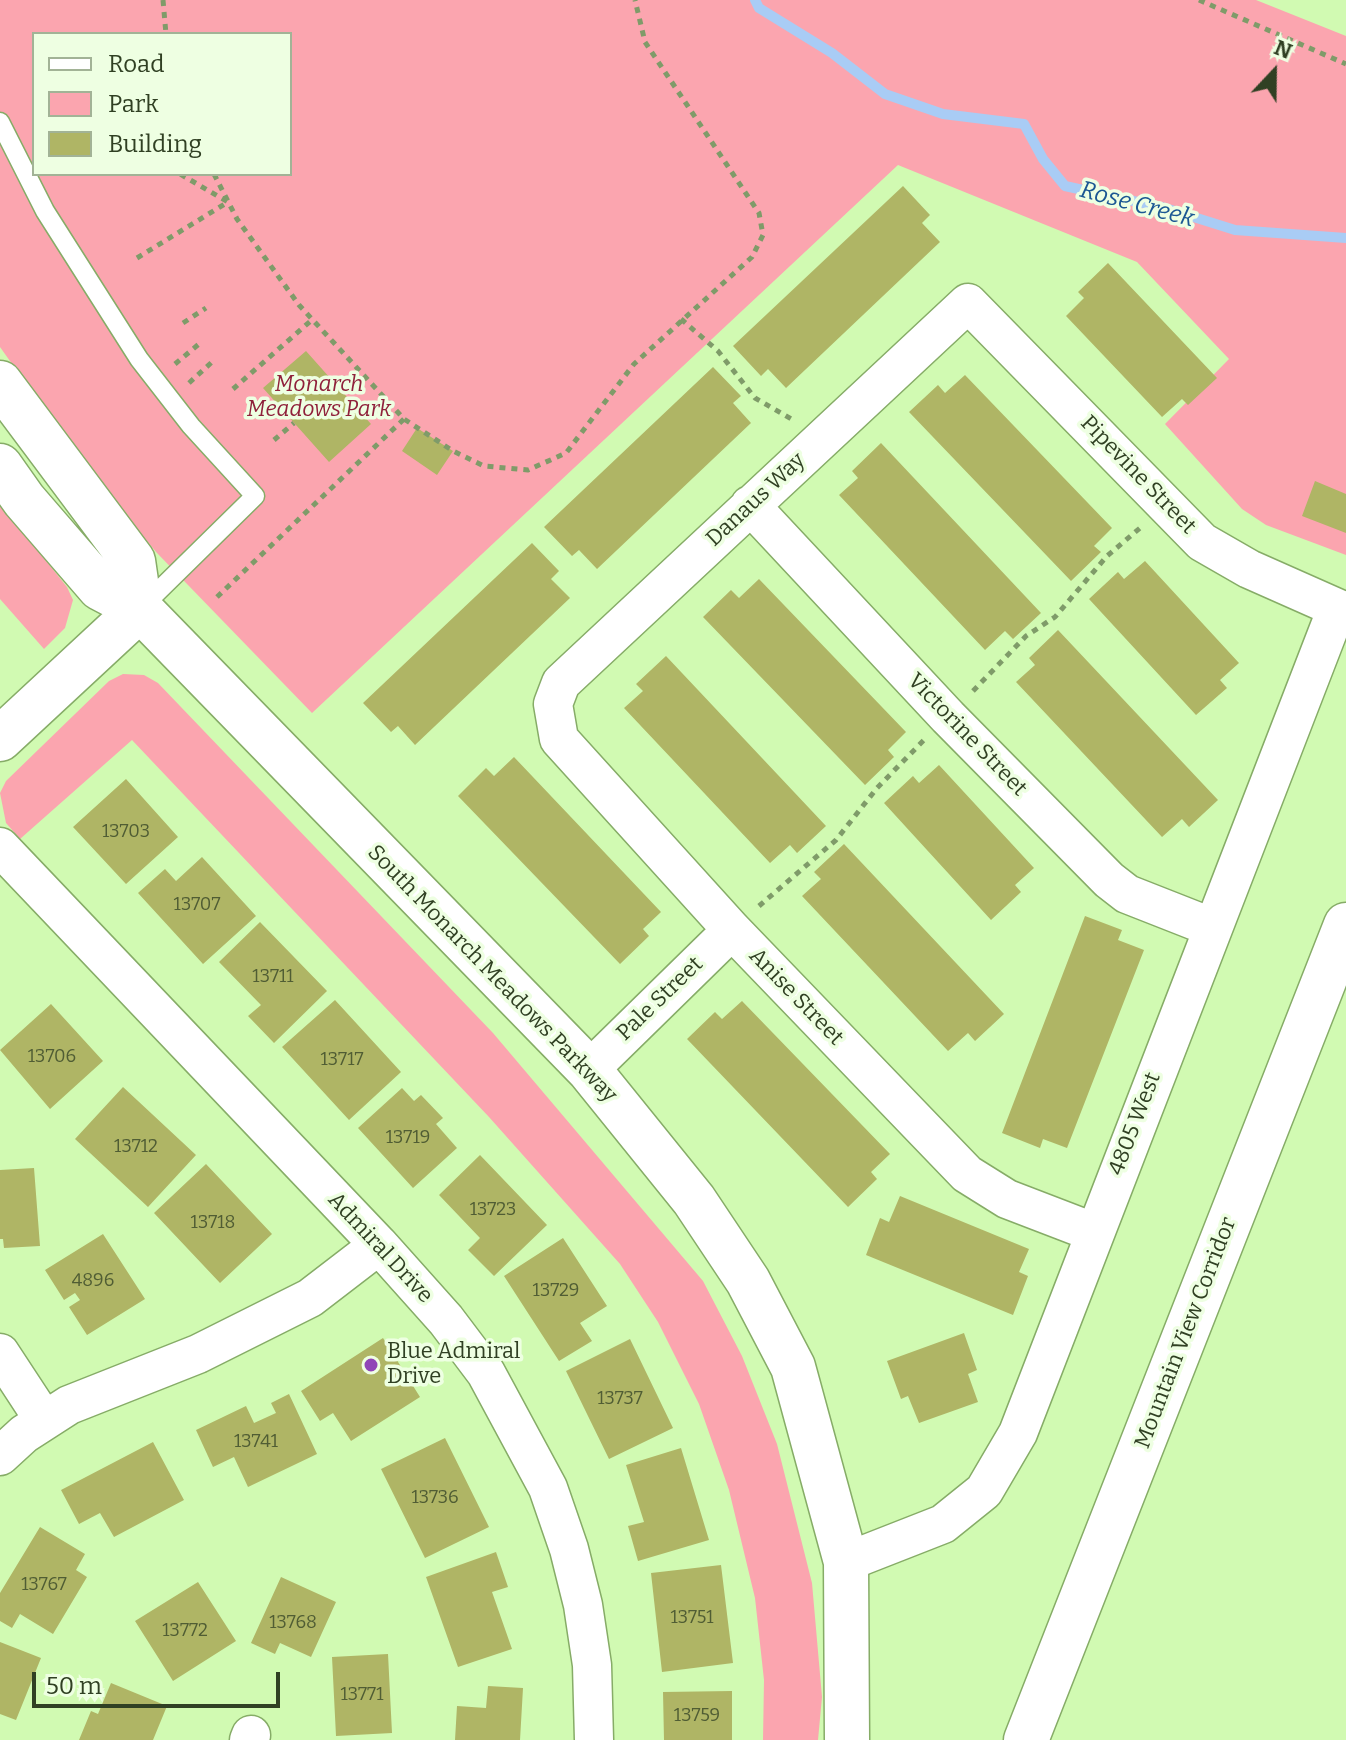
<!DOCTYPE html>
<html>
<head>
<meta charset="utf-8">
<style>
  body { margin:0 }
  #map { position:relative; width:1346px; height:1740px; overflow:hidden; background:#d1fab2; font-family:Bitter,serif }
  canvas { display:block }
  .legend { position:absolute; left:32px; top:32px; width:260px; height:144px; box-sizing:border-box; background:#eeffe2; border:2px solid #a2b396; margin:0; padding:10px 14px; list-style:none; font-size:24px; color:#304023 }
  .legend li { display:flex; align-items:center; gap:16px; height:40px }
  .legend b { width:40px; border:2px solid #a2b396 }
  .north { position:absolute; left:1234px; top:32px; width:80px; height:80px; -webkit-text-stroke:6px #eeffe2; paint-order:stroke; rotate:22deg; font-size:22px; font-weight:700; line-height:32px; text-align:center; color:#304023 }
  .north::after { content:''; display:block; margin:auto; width:28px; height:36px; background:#304023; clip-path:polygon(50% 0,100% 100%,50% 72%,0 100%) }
  .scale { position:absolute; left:32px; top:1672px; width:248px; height:36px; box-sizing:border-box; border:4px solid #304023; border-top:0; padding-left:10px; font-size:24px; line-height:28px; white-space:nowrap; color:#304023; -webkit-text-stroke:6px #eeffe2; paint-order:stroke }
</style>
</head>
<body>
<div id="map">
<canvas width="1346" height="1740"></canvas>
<ul class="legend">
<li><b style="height:10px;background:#fff"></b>Road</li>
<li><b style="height:22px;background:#fba5af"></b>Park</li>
<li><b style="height:22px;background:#afb565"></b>Building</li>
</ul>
<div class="north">N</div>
<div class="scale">50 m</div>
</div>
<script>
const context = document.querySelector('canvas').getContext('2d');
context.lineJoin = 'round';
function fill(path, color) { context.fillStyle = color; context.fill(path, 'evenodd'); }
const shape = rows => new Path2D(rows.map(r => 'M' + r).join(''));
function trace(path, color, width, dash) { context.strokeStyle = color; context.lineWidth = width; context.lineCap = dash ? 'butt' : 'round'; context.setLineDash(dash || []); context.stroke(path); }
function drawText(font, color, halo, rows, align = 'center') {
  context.font = font + ' Bitter,serif'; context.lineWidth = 7; context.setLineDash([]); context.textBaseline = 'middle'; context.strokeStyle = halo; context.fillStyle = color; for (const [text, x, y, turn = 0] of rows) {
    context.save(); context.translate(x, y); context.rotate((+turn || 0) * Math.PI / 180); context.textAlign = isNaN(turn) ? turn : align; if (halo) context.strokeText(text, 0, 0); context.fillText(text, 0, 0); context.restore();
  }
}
const green = shape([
  [0,0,1256,0,1346,36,1346,555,1266,525,1242,509,1165,424,1229,359,1137,262,898,165,312,713,157,553,91,475,0,347],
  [34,34,290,34,290,174,34,174],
  [0,503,67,587,73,600,65,628,44,649,0,599],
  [123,674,144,675,158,683,493,1033,703,1281,742,1356,777,1444,812,1583,822,1697,818,1740,763,1740,764,1680,755,1598,729,1490,699,1404,658,1322,620,1264,489,1117,132,740,20,839,6,823,0,793,6,781,109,681]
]);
const stream = shape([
  [755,0,759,8,832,53,885,94,943,114,1024,124,1043,159,1065,186,1165,208,1235,230,1346,238]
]);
const building = shape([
  [903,186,930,215,922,223,940,242,786,388,768,369,761,376,733,346],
  [1108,263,1217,378,1188,405,1182,399,1162,417,1066,316,1084,298,1078,292],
  [306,351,371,424,329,462,263,388],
  [713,367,741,396,733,403,751,423,597,569,579,550,572,556,544,527],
  [965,375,1112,528,1094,546,1101,552,1071,581,909,412,938,385,945,393],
  [417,428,453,451,437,475,402,451],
  [881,443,1041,613,1013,639,1005,631,985,650,839,495,858,478,852,471],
  [1315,481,1346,494,1346,533,1302,516],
  [532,543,559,571,551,579,570,598,415,745,398,726,391,732,363,703],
  [1145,561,1239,663,1220,680,1227,688,1196,715,1089,599,1118,572,1124,579],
  [759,579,906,732,888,750,894,757,865,785,703,617,731,590,739,598],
  [1058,630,1218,800,1189,827,1182,819,1162,837,1016,682,1035,665,1029,658],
  [666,656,826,826,797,853,790,845,770,863,624,708,643,691,636,684],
  [514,757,661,912,643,929,649,936,620,964,458,796,486,768,494,776],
  [939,765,1034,868,1015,885,1021,892,991,920,884,803,913,776,919,783],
  [126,779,178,837,126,884,73,827],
  [844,844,1004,1014,975,1041,968,1033,948,1051,802,896,821,879,814,872],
  [202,857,256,916,203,964,138,893,165,869,176,881],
  [1085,916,1122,930,1118,940,1144,950,1067,1148,1043,1139,1040,1148,1002,1133],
  [260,922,327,991,274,1043,248,1016,261,1005,219,962],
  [335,1000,401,1072,349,1120,282,1047],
  [742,1001,890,1154,871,1172,877,1179,848,1207,687,1039,715,1012,722,1019],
  [51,1004,103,1061,50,1109,0,1050],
  [123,1087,196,1155,148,1207,75,1139],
  [402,1088,414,1101,421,1095,443,1118,436,1124,457,1148,413,1188,358,1128],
  [480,1155,547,1225,494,1276,468,1250,480,1238,439,1195],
  [206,1164,272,1234,220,1283,154,1213],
  [34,1168,40,1246,4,1248,3,1239,0,1239,0,1170],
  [900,1196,1029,1249,1019,1272,1028,1276,1013,1315,866,1255,880,1218,889,1222],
  [103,1234,145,1299,87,1335,69,1307,80,1300,75,1293,64,1300,45,1270],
  [563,1238,607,1306,580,1323,592,1341,559,1361,504,1276],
  [964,1333,977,1370,968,1374,978,1402,919,1423,908,1396,901,1399,887,1361],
  [383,1338,420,1397,351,1441,333,1413,320,1421,301,1391],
  [630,1339,673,1428,609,1459,566,1371],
  [289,1394,317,1454,248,1487,234,1457,213,1467,196,1430,246,1406,254,1423,276,1413,271,1403],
  [445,1438,489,1527,425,1558,381,1469],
  [153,1442,184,1500,114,1537,100,1513,79,1524,61,1490],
  [681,1448,709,1540,638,1561,628,1526,644,1522,626,1465],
  [40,1527,85,1554,76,1570,87,1577,53,1634,20,1614,12,1628,0,1621,0,1593],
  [496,1552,508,1587,492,1592,512,1649,458,1667,426,1577],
  [721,1565,733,1663,662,1672,651,1573],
  [281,1577,336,1602,311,1657,280,1643,275,1654,251,1643],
  [198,1582,236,1641,173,1681,135,1621],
  [0,1642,41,1658,16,1720,0,1714],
  [388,1654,392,1733,336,1736,332,1657],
  [111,1683,167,1706,153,1740,79,1740,91,1711,98,1714],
  [488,1686,523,1688,520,1740,455,1740,457,1706,486,1708],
  [732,1691,732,1740,664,1740,663,1692]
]);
const path = shape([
  [163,0,166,34],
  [1199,0,1346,64],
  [214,174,237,219,299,305,404,419,453,451,484,466,528,470,566,453,634,364,752,257,763,235,759,213,645,42,635,0],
  [137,258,228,202,180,174],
  [681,319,718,351,755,398,795,421],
  [183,323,206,308],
  [175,364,199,344],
  [189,383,212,362],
  [233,389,314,318],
  [274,440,294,423],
  [217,597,404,419],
  [973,691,1026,636,1055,617,1107,556,1140,528],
  [759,906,836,840,877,788,924,740]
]);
const service = shape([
  [0,122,45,211,139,359,191,426,255,496,142,607]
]);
const minor = shape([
  [750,505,948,717,1109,880,1127,894,1211,927],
  [0,847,379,1245,446,1320,486,1373,548,1488,569,1549,583,1605,592,1665,594,1740],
  [589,1070,732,930],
  [0,1353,44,1420],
  [0,1456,24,1434,69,1405,198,1354,310,1298,379,1245],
  [846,1562,943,1524,984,1491,1018,1433,1337,608,1249,569,1202,542,968,303,561,683,553,704,559,739,732,930,967,1174,1007,1199,1093,1232],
  [249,1740,251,1735]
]);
const tertiary = shape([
  [0,383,133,561,140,609],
  [0,466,24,500,100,588,140,609,589,1070,694,1200,748,1281,793,1367,846,1562,847,1740],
  [0,739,140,609]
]);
const trunk = shape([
  [1026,1740,1346,925]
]);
const markers = [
  [371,1365,8,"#9045b7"]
];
const numberNames = [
  ["13703",126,832],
  ["13707",197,905],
  ["13711",273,977],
  ["13706",52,1057],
  ["13717",342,1060],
  ["13719",408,1138],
  ["13712",136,1147],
  ["13723",493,1210],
  ["13718",213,1223],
  ["4896",93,1281],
  ["13729",556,1291],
  ["13737",620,1399],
  ["13741",256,1442],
  ["13736",435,1498],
  ["13767",44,1585],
  ["13751",692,1618],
  ["13768",293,1623],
  ["13772",185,1631],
  ["13771",362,1695],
  ["13759",697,1716]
];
const parkNames = [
  ["Monarch",319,385],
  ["Meadows Park",319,410]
];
const streetNames = [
  ["Pipevine Street",1138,475,46],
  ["Danaus Way",756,500,-43],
  ["Victorine Street",967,735,46],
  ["South Monarch Meadows Parkway",492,974,46],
  ["Anise Street",796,997,46],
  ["Pale Street",660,999,-44],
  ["4805 West",1135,1124,-69],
  ["Admiral Drive",380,1248,47],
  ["Mountain View Corridor",1186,1333,-69]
];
const poiNames = [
  ["Blue Admiral",387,1352],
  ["Drive",387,1377]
];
const waterNames = [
  ["Rose Creek",1137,205,15]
];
fill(green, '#fba5af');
trace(stream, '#a9ccf5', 10);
fill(building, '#afb565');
trace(service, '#86ac67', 21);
trace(minor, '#86ac67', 41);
trace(tertiary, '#86ac67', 47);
trace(trunk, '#86ac67', 47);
trace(path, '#7f9b69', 5, [6, 6]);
trace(service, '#fff', 18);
trace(minor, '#fff', 38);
trace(tertiary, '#fff', 44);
trace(trunk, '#fff', 44);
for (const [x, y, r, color] of markers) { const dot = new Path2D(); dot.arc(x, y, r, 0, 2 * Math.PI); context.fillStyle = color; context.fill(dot); trace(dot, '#eeffe2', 3); }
drawText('18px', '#505d34', null, numberNames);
drawText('italic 22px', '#8f213b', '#eeffe2', parkNames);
drawText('22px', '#304023', '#eeffe2', streetNames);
drawText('22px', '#304023', '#eeffe2', poiNames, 'left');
drawText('italic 24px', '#1b5793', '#eeffe2', waterNames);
</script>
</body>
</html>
